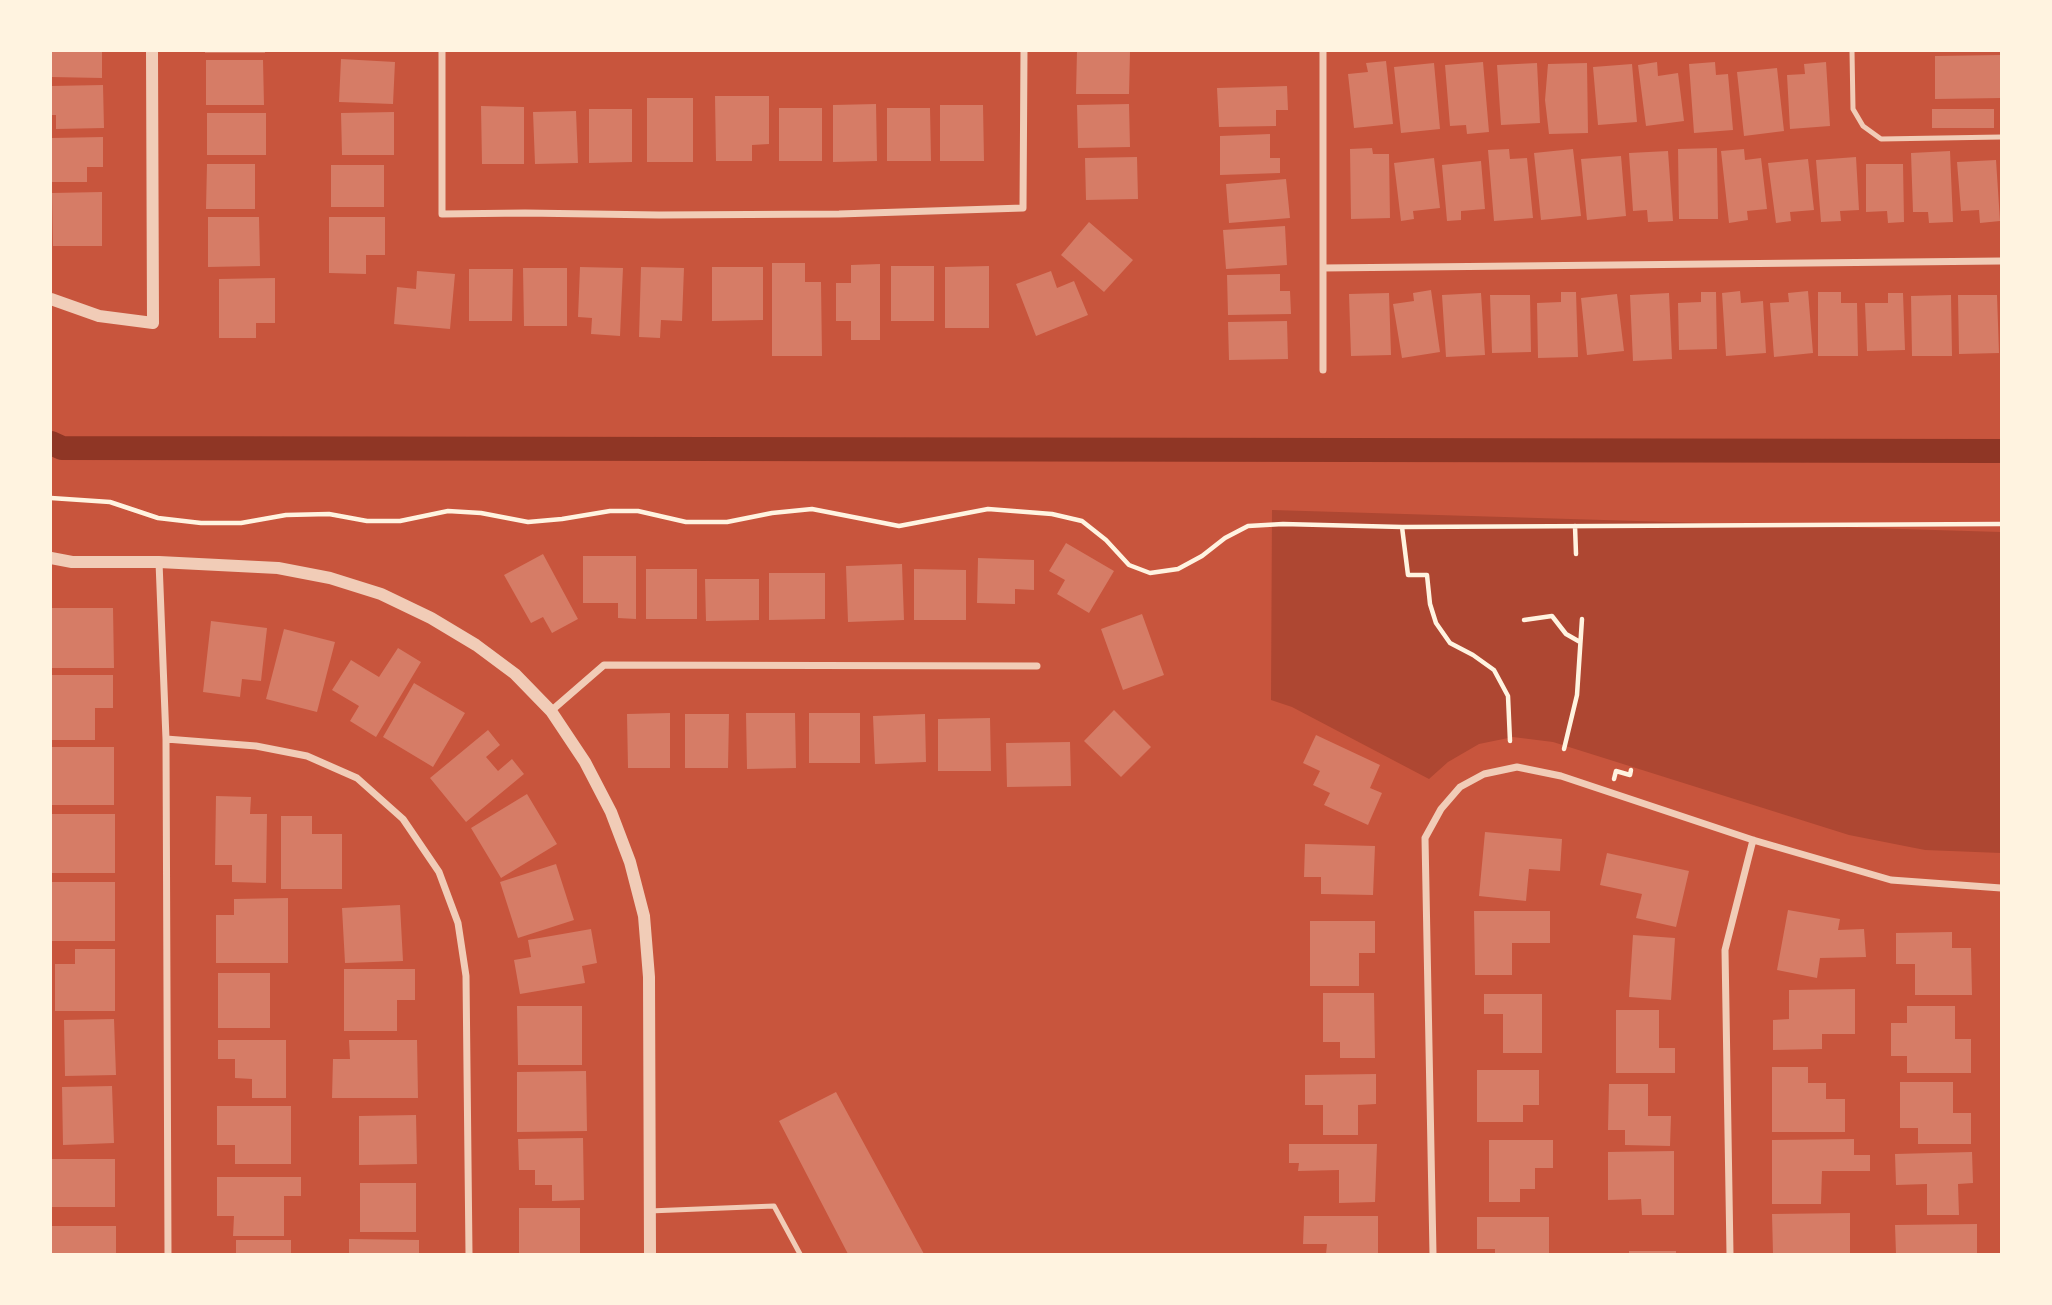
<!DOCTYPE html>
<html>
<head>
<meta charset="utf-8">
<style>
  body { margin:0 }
  #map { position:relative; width:2052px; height:1305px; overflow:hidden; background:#c8553d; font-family:Bitter,serif }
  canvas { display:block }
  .frame { position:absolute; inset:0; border:52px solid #fff3e0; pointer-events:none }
</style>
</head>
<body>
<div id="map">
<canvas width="2052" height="1305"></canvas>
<div class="frame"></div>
</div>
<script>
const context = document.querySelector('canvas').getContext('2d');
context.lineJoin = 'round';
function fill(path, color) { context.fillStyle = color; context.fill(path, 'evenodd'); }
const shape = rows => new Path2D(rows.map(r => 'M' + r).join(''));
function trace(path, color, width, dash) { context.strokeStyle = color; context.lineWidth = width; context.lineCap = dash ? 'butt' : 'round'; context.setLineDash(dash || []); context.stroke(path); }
const green = shape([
  [1272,510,2001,532,2001,853,1925,850,1849,835,1553,742,1513,737,1479,744,1448,762,1429,779,1292,707,1271,700]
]);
const canal = shape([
  [51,443,62,448,2001,451]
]);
const building = shape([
  [51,51,102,51,102,78,51,77],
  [205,51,265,51,265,53,205,53],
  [1077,51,1130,52,1129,94,1076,94],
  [2001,55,2001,98,1935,99,1935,56],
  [341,59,395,62,393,104,339,102],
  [206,60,263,60,264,105,206,105],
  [1386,61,1393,124,1354,128,1348,74,1368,72,1366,63],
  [1483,62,1489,132,1467,134,1466,125,1450,126,1445,65],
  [1657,62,1658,76,1678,73,1684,121,1646,126,1638,65],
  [1715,62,1716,75,1728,74,1733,130,1694,133,1689,64],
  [1826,62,1830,126,1790,129,1787,75,1805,74,1804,64],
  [1434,63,1440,129,1401,133,1394,67],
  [1537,63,1540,123,1501,125,1497,65],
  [1587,63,1588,133,1549,134,1545,100,1548,64],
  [1632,64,1637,122,1598,125,1593,67],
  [1777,68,1784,131,1744,136,1737,72],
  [103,85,104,128,56,129,56,115,51,115,51,86],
  [1287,86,1288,110,1276,110,1276,126,1219,127,1217,88],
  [715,96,769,96,769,144,752,145,752,161,716,161],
  [647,98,693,98,693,162,647,162],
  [876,104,877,161,833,162,833,105],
  [1129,104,1130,147,1078,148,1077,105],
  [940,105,983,105,984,161,940,161],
  [481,106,524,107,524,164,482,164],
  [779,108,822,108,822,161,779,161],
  [887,108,930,108,931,161,887,161],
  [589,109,632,109,632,162,589,163],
  [1932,109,1994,109,1994,128,1932,128],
  [576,111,578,163,535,164,533,112],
  [394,112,394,155,342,155,341,113],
  [207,113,266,113,266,155,207,155],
  [1270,134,1270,158,1280,158,1280,173,1220,175,1220,136],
  [103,137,103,167,87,167,87,182,51,182,51,138],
  [1372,148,1373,154,1389,154,1390,218,1351,219,1350,149],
  [1717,148,1718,219,1679,219,1678,149],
  [1509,149,1510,159,1527,158,1533,218,1494,221,1488,150],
  [1573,149,1581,216,1541,220,1534,153],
  [1744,149,1745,160,1761,158,1767,209,1747,211,1748,220,1729,223,1721,151],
  [1668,151,1673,221,1648,222,1647,210,1633,211,1629,153],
  [1950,151,1953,222,1929,223,1928,212,1913,212,1911,153],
  [1621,156,1626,216,1587,220,1581,159],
  [1137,157,1138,199,1086,200,1085,158],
  [1856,157,1859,210,1840,211,1841,221,1821,222,1816,160],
  [1434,158,1440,208,1413,211,1414,219,1401,221,1394,163],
  [1808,159,1814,210,1790,212,1791,221,1776,223,1768,163],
  [1996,160,2000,221,1980,223,1979,210,1961,211,1957,162],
  [1481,161,1485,209,1461,211,1461,220,1447,221,1442,165],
  [207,164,255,164,255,209,206,209],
  [1866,164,1903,164,1904,222,1888,223,1887,211,1866,212],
  [331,165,384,165,384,207,331,207],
  [1286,179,1290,218,1229,223,1226,184],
  [102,192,102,246,53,246,52,193],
  [208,217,259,217,260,266,208,267],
  [329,217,385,217,385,255,366,255,366,274,329,273],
  [1089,222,1133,260,1104,292,1061,255],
  [1285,226,1287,265,1226,269,1223,230],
  [772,263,805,263,805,282,821,282,822,356,772,356],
  [880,264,880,340,851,340,851,321,836,321,836,283,851,283,851,265],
  [891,266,934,266,934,321,891,321],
  [989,266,989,328,945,328,945,267],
  [580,267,623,268,620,336,591,334,592,318,578,317],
  [641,267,684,268,682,321,661,320,660,338,639,337],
  [712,267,763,267,763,320,712,321],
  [523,268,567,268,567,326,524,326],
  [469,269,513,269,512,321,469,321],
  [417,271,455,274,450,329,394,324,397,287,416,289],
  [1051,271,1057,288,1074,281,1088,315,1036,336,1016,284],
  [1280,274,1280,291,1290,291,1291,314,1228,315,1227,275],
  [275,278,275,323,256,323,256,338,219,338,219,279],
  [1431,290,1440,352,1402,358,1393,304,1414,301,1413,293],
  [1740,291,1741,303,1763,301,1766,353,1726,356,1722,293],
  [1808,291,1813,353,1774,357,1770,303,1789,302,1788,293],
  [1561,292,1576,292,1578,357,1538,358,1537,303,1561,302],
  [1701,292,1716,292,1717,349,1679,350,1678,303,1701,302],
  [1818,292,1841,292,1841,303,1857,303,1858,356,1818,356],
  [1389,293,1391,355,1351,356,1349,294],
  [1481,293,1485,355,1446,357,1442,295],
  [1669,293,1672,359,1633,361,1630,295],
  [1888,293,1903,293,1905,350,1867,351,1865,303,1888,303],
  [1617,294,1624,351,1587,355,1581,298],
  [1490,295,1530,295,1531,352,1492,353],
  [1951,295,1952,356,1912,356,1911,296],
  [1958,295,1997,295,1999,353,1959,354],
  [1287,321,1288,359,1229,360,1228,322],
  [1066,543,1114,571,1089,613,1057,594,1065,580,1049,571],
  [543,554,578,619,552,633,543,617,531,623,504,575],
  [583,556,636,556,636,619,618,618,618,603,583,603],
  [978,558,1034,560,1034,590,1015,589,1015,604,977,603],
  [902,564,904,620,848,622,846,566],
  [646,569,697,569,697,619,646,619],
  [914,569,966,570,966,620,914,620],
  [769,573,825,573,825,619,769,620],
  [705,579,759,579,759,620,706,621],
  [51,608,113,608,114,668,51,668],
  [1142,614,1164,675,1123,690,1101,629],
  [211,621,267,628,261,681,242,679,240,697,203,692],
  [284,629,335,642,317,712,266,699],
  [398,648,421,662,376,737,350,721,359,706,332,690,351,660,379,677],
  [51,675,113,675,113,708,95,708,95,740,51,740],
  [414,683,465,713,433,767,383,737],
  [1114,710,1151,747,1121,777,1084,741],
  [670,713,670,768,628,768,627,714],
  [746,713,795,713,796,768,747,769],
  [809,713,860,713,860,763,809,763],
  [685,714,729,714,728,768,685,768],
  [925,714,926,762,875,764,873,716],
  [990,718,991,771,938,771,938,719],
  [488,730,500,745,486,757,498,771,512,759,524,774,466,822,430,778],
  [1316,735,1380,765,1370,788,1382,793,1368,825,1324,805,1330,793,1313,785,1320,771,1303,763],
  [1070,742,1071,786,1007,787,1006,743],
  [51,747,114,747,114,805,51,805],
  [527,794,557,844,501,878,471,828],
  [216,796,251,797,250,814,267,814,266,883,232,882,232,865,215,865],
  [52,814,115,814,115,873,52,873],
  [281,816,312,816,312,834,342,834,342,889,281,889],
  [1485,832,1562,839,1560,871,1529,869,1526,901,1479,896],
  [1305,844,1375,846,1373,895,1321,894,1321,877,1304,877],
  [1607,853,1689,871,1676,927,1636,918,1642,894,1600,885],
  [556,864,574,920,518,938,500,882],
  [51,882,115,882,115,941,51,941],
  [288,898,288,963,216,963,216,915,234,915,234,899],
  [400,905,403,961,345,963,342,908],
  [1788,910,1840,919,1838,930,1864,929,1866,957,1820,958,1817,978,1777,970],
  [1474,911,1550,911,1550,943,1512,943,1512,975,1475,975],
  [1310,921,1375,921,1375,953,1359,953,1359,986,1310,986],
  [591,929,597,963,582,966,585,983,520,994,514,960,531,957,528,940],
  [1952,932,1952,948,1971,948,1972,995,1915,995,1915,964,1896,964,1896,933],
  [1633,935,1675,938,1671,1000,1629,997],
  [75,949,115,949,115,1011,55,1011,55,964,75,964],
  [344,969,415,969,415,1000,397,1000,397,1031,344,1031],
  [218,973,270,973,270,1028,218,1028],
  [1855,989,1855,1034,1822,1034,1822,1049,1773,1050,1773,1020,1789,1019,1789,990],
  [1323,993,1374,993,1375,1058,1340,1058,1340,1042,1323,1042],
  [1484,994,1542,994,1542,1053,1503,1053,1503,1014,1484,1014],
  [517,1006,582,1006,582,1065,518,1065],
  [1907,1006,1955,1006,1955,1039,1971,1039,1971,1073,1907,1073,1907,1056,1891,1056,1891,1023,1907,1023],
  [1616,1010,1659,1010,1659,1048,1675,1048,1675,1073,1616,1073],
  [114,1019,116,1075,65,1076,64,1020],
  [218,1040,286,1040,286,1098,252,1098,252,1079,235,1078,235,1059,218,1059],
  [349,1040,417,1040,418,1098,332,1098,333,1059,350,1059],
  [1772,1067,1808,1067,1808,1083,1826,1083,1826,1099,1845,1099,1845,1132,1772,1132],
  [1477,1070,1539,1070,1539,1105,1523,1105,1523,1122,1477,1122],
  [586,1071,587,1131,517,1132,517,1072],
  [1376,1074,1376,1104,1358,1105,1358,1135,1323,1135,1323,1105,1305,1105,1305,1075],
  [1900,1082,1953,1082,1953,1113,1971,1113,1971,1144,1918,1144,1918,1128,1900,1128],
  [1609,1084,1648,1084,1648,1116,1671,1116,1670,1146,1625,1145,1625,1130,1608,1130],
  [112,1086,114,1143,63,1145,62,1087],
  [836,1092,924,1254,848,1254,779,1121],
  [217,1106,291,1106,291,1164,235,1164,235,1145,217,1145],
  [416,1115,417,1164,359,1165,359,1116],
  [583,1138,584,1200,552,1201,552,1185,535,1185,535,1170,519,1170,518,1139],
  [1854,1139,1854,1155,1870,1155,1870,1171,1822,1171,1821,1204,1772,1204,1772,1140],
  [1489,1140,1553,1140,1553,1168,1535,1168,1535,1189,1520,1189,1520,1202,1489,1202],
  [1289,1144,1377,1144,1375,1202,1339,1203,1339,1170,1298,1171,1299,1163,1289,1163],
  [1674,1151,1674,1215,1642,1215,1641,1199,1608,1200,1608,1152],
  [1972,1152,1973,1183,1958,1184,1959,1215,1927,1215,1927,1184,1896,1185,1895,1154],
  [51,1159,115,1159,115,1207,51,1207],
  [217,1177,301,1177,301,1196,284,1196,284,1236,233,1236,234,1216,217,1216],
  [360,1183,416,1183,416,1232,360,1232],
  [519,1208,580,1208,580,1254,519,1254],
  [1850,1213,1850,1254,1773,1254,1772,1214],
  [1304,1216,1378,1216,1378,1254,1326,1254,1327,1244,1303,1244],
  [1477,1217,1549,1217,1549,1254,1495,1254,1495,1249,1477,1249],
  [1977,1224,1977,1254,1896,1254,1895,1225],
  [52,1226,116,1226,116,1254,52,1254],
  [349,1239,419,1240,419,1254,349,1254],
  [236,1240,291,1240,291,1254,236,1254],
  [1629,1251,1676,1251,1676,1254,1629,1254]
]);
const path = shape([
  [51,498,110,502,158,518,201,523,241,523,286,515,329,514,367,521,400,521,448,511,481,513,528,522,562,519,610,511,638,511,686,522,727,522,772,513,812,509,899,526,988,509,1052,514,1082,521,1106,540,1129,565,1150,573,1178,569,1202,556,1225,538,1248,526,1283,524,1402,527,2001,524],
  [1575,526,1576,554],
  [1402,527,1408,575,1427,575,1430,604,1436,623,1450,643,1473,655,1494,670,1508,696,1510,741],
  [1524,620,1552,616,1566,634,1580,642],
  [1564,749,1577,695,1582,619],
  [1614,779,1616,771,1630,775,1631,770]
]);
const service = shape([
  [1852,51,1853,109,1863,126,1881,139,2001,137],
  [649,1211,774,1206,800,1254]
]);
const minor = shape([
  [442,51,442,214,525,213,659,215,839,214,1023,208,1024,51],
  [1323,268,2001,261],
  [1323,370,1323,51],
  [159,562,166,739,168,1254],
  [551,711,604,665,1037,666],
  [166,739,256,746,307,756,357,778,403,819,439,872,458,923,466,976,469,1254],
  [1433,1254,1425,838,1441,809,1460,787,1484,774,1517,767,1561,776,1753,840,1891,880,2001,888],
  [1730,1254,1725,950,1753,840]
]);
const tertiary = shape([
  [51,299,99,316,153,323,152,51],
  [51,558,72,562,159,562,278,568,330,578,381,594,431,618,476,645,515,674,551,711,585,762,611,812,630,862,644,916,649,977,650,1254]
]);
fill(green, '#ae4732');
trace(canal, '#8f3625', 24);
fill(building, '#d67c66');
trace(path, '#fff3e0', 4.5);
trace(service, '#f1ccb7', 5);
trace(minor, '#f1ccb7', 7);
trace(tertiary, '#f1ccb7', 12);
</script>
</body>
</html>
